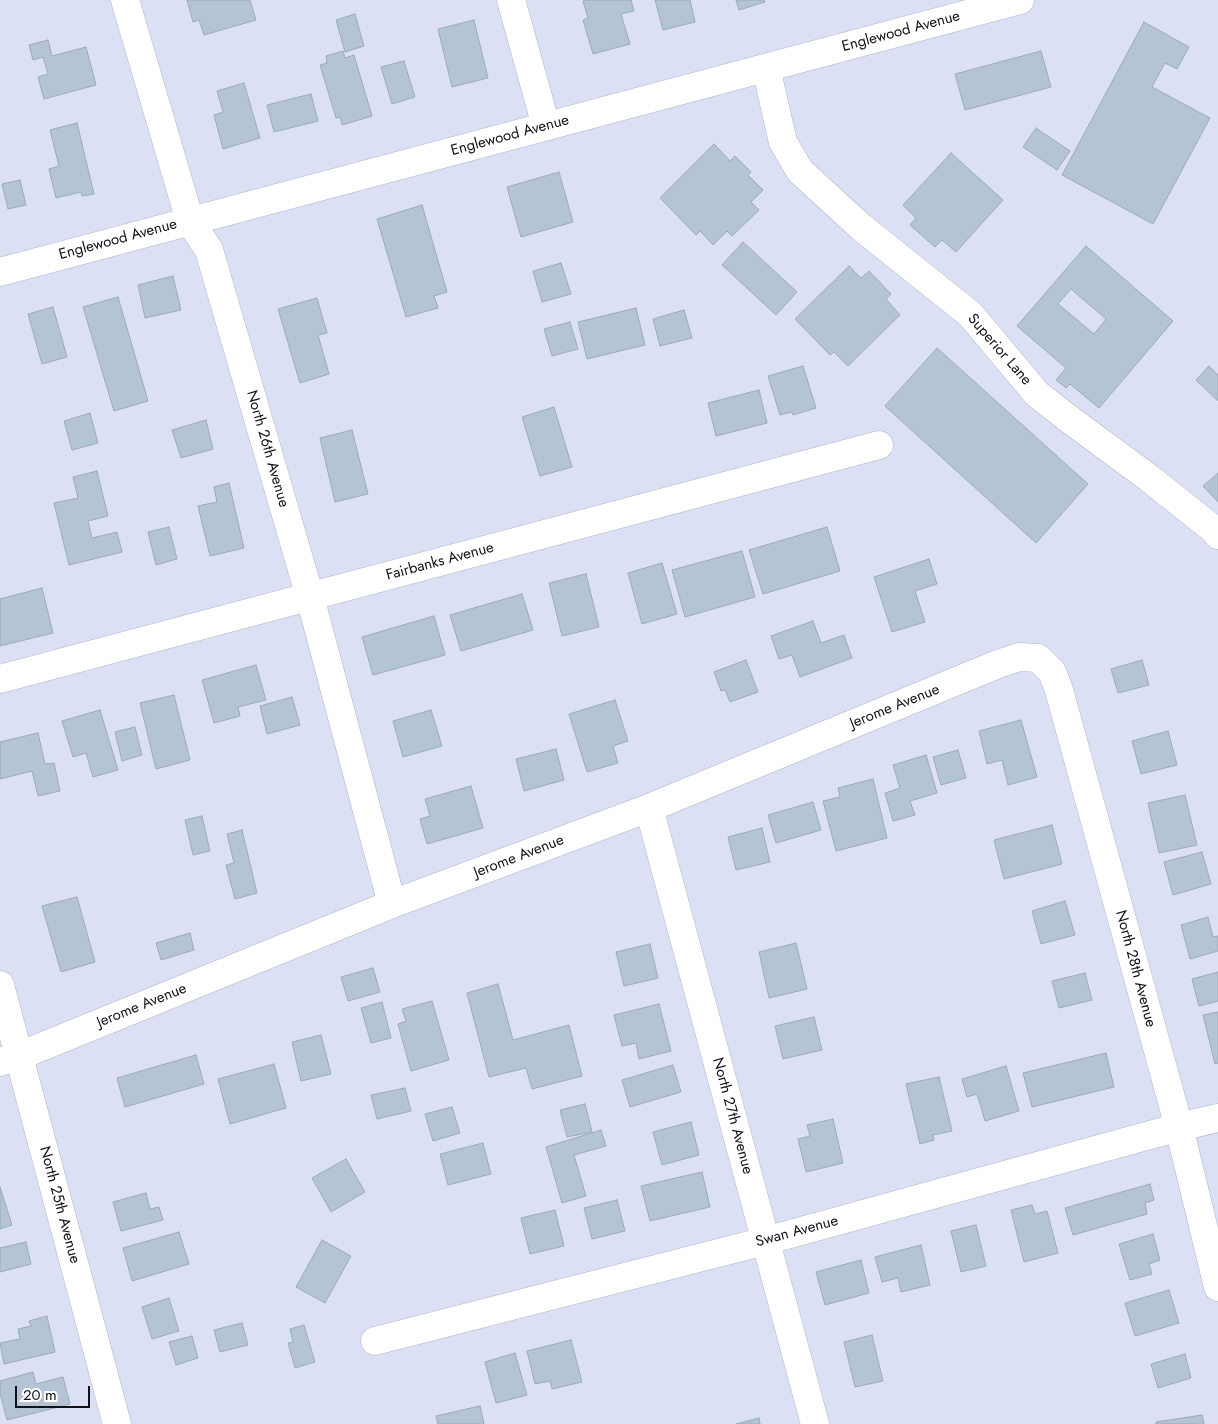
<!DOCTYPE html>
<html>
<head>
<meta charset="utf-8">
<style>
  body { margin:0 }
  #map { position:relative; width:1218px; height:1424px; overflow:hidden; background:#dce0f5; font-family:Jost,sans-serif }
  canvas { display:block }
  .scale { position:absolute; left:15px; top:1386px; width:75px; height:22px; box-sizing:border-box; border:2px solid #111219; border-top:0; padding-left:6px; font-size:15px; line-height:18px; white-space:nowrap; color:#111219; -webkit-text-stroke:4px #fff; paint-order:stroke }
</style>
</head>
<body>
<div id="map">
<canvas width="1218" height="1424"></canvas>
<div class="scale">20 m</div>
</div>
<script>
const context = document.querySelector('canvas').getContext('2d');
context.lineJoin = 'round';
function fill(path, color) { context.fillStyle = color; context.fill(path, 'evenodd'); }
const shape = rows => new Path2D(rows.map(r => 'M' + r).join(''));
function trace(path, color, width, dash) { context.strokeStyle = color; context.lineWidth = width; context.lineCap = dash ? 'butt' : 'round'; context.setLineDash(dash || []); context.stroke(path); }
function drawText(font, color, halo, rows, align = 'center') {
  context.font = font + ' Jost,sans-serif'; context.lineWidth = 5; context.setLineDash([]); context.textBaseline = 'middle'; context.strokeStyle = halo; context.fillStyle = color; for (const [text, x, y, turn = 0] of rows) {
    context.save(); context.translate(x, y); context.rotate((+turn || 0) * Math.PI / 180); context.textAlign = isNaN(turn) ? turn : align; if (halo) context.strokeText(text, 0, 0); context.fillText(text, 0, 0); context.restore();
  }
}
const building = shape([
  [187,0,250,0,256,20,204,35,199,20,193,22,187,0],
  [588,0,631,0,634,11,621,14,630,44,593,54,583,20,588,18,583,1,588,0],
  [655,0,690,0,695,22,663,30,655,0],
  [736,0,764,0,765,2,739,10,736,0],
  [355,14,364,46,345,52,336,20,355,14],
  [474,20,488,78,452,87,438,29,474,20],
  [1144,22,1189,47,1177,69,1165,63,1152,87,1210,118,1153,224,1062,175,1144,22],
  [48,40,52,56,86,47,96,85,44,99,38,77,48,74,43,57,33,60,29,45,48,40],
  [343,51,345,58,354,55,372,116,342,125,340,117,336,118,320,65,327,63,326,56,343,51],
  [1041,51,1051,87,965,110,955,74,1041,51],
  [404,61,415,97,392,104,381,67,404,61],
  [244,83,260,138,223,149,214,115,223,112,217,91,244,83],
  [311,94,318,121,274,132,267,105,311,94],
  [77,123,94,194,82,196,81,192,56,198,49,169,59,166,50,130,77,123],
  [1036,128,1070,151,1057,170,1023,147,1036,128],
  [714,144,730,161,735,156,751,172,748,175,763,190,751,202,759,210,732,236,727,231,713,245,700,231,696,235,660,198,714,144],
  [951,153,1003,200,956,252,942,240,935,247,910,225,916,218,903,205,951,153],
  [559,172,573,222,521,237,507,187,559,172],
  [20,180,26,205,8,209,2,184,20,180],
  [422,205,447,292,434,296,438,308,406,317,377,219,422,205],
  [743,242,797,292,776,315,722,265,743,242],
  [1086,246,1173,321,1099,408,1070,384,1066,388,1056,380,1066,368,1017,326,1086,246],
  [1071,289,1106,319,1094,334,1058,304,1071,289],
  [561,263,571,294,542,302,533,271,561,263],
  [849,266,861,278,869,271,891,294,886,299,900,315,848,366,834,352,830,355,795,319,849,266],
  [173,276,181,310,145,318,138,285,173,276],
  [118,297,148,401,114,411,83,307,118,297],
  [317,298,327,333,318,335,329,374,300,383,278,309,317,298],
  [53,307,67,357,42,364,28,314,53,307],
  [636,308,645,345,587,359,578,322,636,308],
  [684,310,692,338,660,346,653,319,684,310],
  [570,322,578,349,552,356,544,329,570,322],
  [937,348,1088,484,1036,543,885,406,937,348],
  [803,366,816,408,793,415,792,412,780,415,768,376,803,366],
  [1209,366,1218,375,1218,401,1196,380,1209,366],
  [759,390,767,423,716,436,708,403,759,390],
  [554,407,572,467,540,476,522,417,554,407],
  [90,413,98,443,72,450,64,421,90,413],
  [206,420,213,449,181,458,172,430,206,420],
  [352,430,368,494,335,502,320,438,352,430],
  [97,471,108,516,88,521,92,538,117,532,122,552,69,565,54,503,78,498,73,477,97,471],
  [1218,473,1218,502,1203,486,1218,473],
  [229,483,244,548,210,556,198,506,217,502,214,487,229,483],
  [169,527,177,559,156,565,148,532,169,527],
  [827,527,840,571,763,594,749,550,827,527],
  [742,551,755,597,685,617,672,570,742,551],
  [929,559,937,584,915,591,925,622,892,632,874,577,929,559],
  [662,563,677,614,642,624,628,573,662,563],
  [586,574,599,627,562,636,549,583,586,574],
  [42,588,53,633,0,646,0,599,42,588],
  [522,594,533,630,461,651,450,615,522,594],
  [434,616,445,655,373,675,362,637,434,616],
  [813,621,821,643,844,635,852,658,800,677,792,655,779,659,771,636,813,621],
  [746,660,758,692,730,702,725,690,721,691,714,672,746,660],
  [1142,660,1149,685,1118,693,1111,669,1142,660],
  [256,665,266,700,238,707,240,716,214,723,202,680,256,665],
  [174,695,190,760,156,769,140,703,174,695],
  [292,697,300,725,267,734,260,706,292,697],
  [615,700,628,741,613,746,618,763,587,772,569,714,615,700],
  [100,710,118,770,93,777,86,753,73,757,62,721,100,710],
  [431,710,442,746,403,757,393,721,431,710],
  [1021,720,1037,777,1008,785,1002,760,987,764,979,731,1021,720],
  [135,727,142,755,122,761,115,732,135,727],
  [1168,731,1177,765,1141,774,1132,741,1168,731],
  [38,733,45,764,54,763,60,791,38,796,32,771,0,779,0,742,38,733],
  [556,749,564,780,524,791,516,759,556,749],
  [958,750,966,778,941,785,933,757,958,750],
  [926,755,937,793,910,801,915,815,893,821,885,793,900,788,893,765,926,755],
  [873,779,887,838,836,851,823,801,840,797,838,788,873,779],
  [471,786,483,828,427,844,420,819,430,816,425,799,471,786],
  [1185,795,1197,845,1159,853,1148,803,1185,795],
  [813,802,821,830,776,843,768,815,813,802],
  [202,816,210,851,193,855,185,820,202,816],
  [1052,825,1062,864,1004,879,994,840,1052,825],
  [762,828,770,862,736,870,728,837,762,828],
  [242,830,257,893,235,899,226,865,234,863,227,834,242,830],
  [1202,852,1211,884,1173,895,1164,862,1202,852],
  [77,897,95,962,61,972,42,906,77,897],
  [1065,901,1075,935,1041,944,1032,911,1065,901],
  [1208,917,1213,937,1218,936,1218,951,1190,959,1181,925,1208,917],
  [190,933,194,950,161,960,156,943,190,933],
  [796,943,807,989,769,998,759,952,796,943],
  [650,944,658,978,624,986,616,952,650,944],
  [373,968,380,992,348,1001,341,977,373,968],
  [1218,972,1218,1001,1199,1006,1192,979,1218,972],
  [1085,973,1092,1000,1059,1008,1052,981,1085,973],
  [498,984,513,1040,569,1025,582,1076,532,1089,526,1068,489,1077,467,993,498,984],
  [432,1001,449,1060,411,1071,398,1024,406,1021,402,1009,432,1001],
  [382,1002,391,1038,371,1043,361,1008,382,1002],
  [659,1004,671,1051,639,1059,636,1043,622,1046,614,1015,659,1004],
  [1218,1012,1218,1063,1215,1064,1203,1015,1218,1012],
  [814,1017,822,1050,783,1059,775,1026,814,1017],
  [321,1035,331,1074,301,1081,292,1042,321,1035],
  [1106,1053,1114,1087,1032,1107,1023,1073,1106,1053],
  [196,1055,204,1084,125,1107,117,1078,196,1055],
  [274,1064,286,1108,230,1124,218,1079,274,1064],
  [673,1065,681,1092,630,1107,622,1080,673,1065],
  [1006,1066,1019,1111,985,1121,977,1094,967,1097,962,1079,1006,1066],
  [939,1077,952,1131,933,1135,934,1140,920,1144,906,1084,939,1077],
  [405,1088,411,1111,377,1119,371,1095,405,1088],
  [585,1104,592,1132,567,1137,560,1110,585,1104],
  [452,1107,460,1133,433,1141,425,1114,452,1107],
  [833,1119,843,1163,806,1172,798,1139,810,1136,807,1125,833,1119],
  [691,1122,699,1155,662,1165,653,1132,691,1122],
  [601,1130,606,1146,574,1155,586,1196,562,1203,546,1147,601,1130],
  [483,1143,491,1174,448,1185,440,1154,483,1143],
  [346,1159,365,1192,331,1212,312,1178,346,1159],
  [702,1172,710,1207,650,1221,641,1186,702,1172],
  [1150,1184,1154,1200,1145,1203,1147,1214,1073,1235,1065,1208,1150,1184],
  [0,1187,12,1225,0,1229,0,1187],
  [146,1193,150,1209,159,1207,163,1220,121,1231,113,1202,146,1193],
  [617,1200,625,1231,592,1239,584,1208,617,1200],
  [1032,1205,1035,1214,1047,1211,1058,1253,1024,1262,1011,1210,1032,1205],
  [555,1210,564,1246,530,1254,521,1218,555,1210],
  [976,1225,986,1266,961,1272,951,1231,976,1225],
  [179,1232,189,1264,132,1281,123,1248,179,1232],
  [1153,1234,1160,1260,1149,1264,1152,1274,1130,1280,1119,1244,1153,1234],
  [322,1240,351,1256,325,1303,296,1287,322,1240],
  [26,1242,31,1264,0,1272,0,1248,26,1242],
  [921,1245,930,1285,901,1292,898,1278,882,1282,875,1257,921,1245],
  [861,1260,869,1293,825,1305,816,1272,861,1260],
  [1169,1290,1179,1323,1135,1336,1125,1303,1169,1290],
  [169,1298,179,1331,152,1339,142,1307,169,1298],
  [47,1316,55,1352,4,1364,0,1343,20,1339,18,1329,31,1326,29,1321,47,1316],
  [242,1323,248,1345,220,1352,214,1330,242,1323],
  [304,1325,315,1362,295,1368,288,1343,293,1342,290,1329,304,1325],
  [872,1335,883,1381,855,1387,844,1342,872,1335],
  [192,1336,198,1358,176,1365,169,1342,192,1336],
  [571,1340,582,1382,552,1389,550,1381,535,1384,527,1351,571,1340],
  [515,1353,527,1395,496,1403,485,1362,515,1353],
  [1185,1354,1191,1378,1158,1388,1151,1364,1185,1354],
  [33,1372,36,1384,63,1377,70,1404,7,1420,0,1393,0,1381,33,1372],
  [480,1406,484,1424,438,1424,436,1416,480,1406],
  [1202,1415,1204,1424,1156,1424,1156,1422,1202,1415],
  [759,1418,760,1424,736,1424,759,1418]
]);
const minor = shape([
  [125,0,190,221,209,250,310,597,392,904],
  [511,0,546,126],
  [766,68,783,142,800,171,861,227,970,314,1037,394,1069,419,1149,478,1213,529,1218,535],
  [0,679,879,445],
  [649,808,815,1424],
  [0,1062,19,1056,392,904,649,808,998,664,1019,657,1038,658,1052,672,1059,690,1179,1127,1218,1287],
  [375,1341,765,1241,1179,1127,1218,1118]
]);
const tertiary = shape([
  [0,272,1020,0],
  [0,985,117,1424]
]);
const streetNames = [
  ["Englewood Avenue",901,32,-15],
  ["Englewood Avenue",510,136,-15],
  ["Englewood Avenue",118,240,-15],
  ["Superior Lane",999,350,49],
  ["North 26th Avenue",267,449,74],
  ["Fairbanks Avenue",440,562,-15],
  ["Jerome Avenue",895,707,-22],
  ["Jerome Avenue",519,857,-21],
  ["North 28th Avenue",1135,969,75],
  ["Jerome Avenue",142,1006,-22],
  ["North 27th Avenue",732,1116,75],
  ["North 25th Avenue",59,1205,75],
  ["Swan Avenue",797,1232,-15]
];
fill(building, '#b5c4d4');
trace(building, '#9baaba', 1);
trace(minor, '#b1b4c8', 29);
trace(tertiary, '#b1b4c8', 29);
trace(minor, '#fff', 28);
trace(tertiary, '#fff', 28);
drawText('15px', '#111219', '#fff', streetNames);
</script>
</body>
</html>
